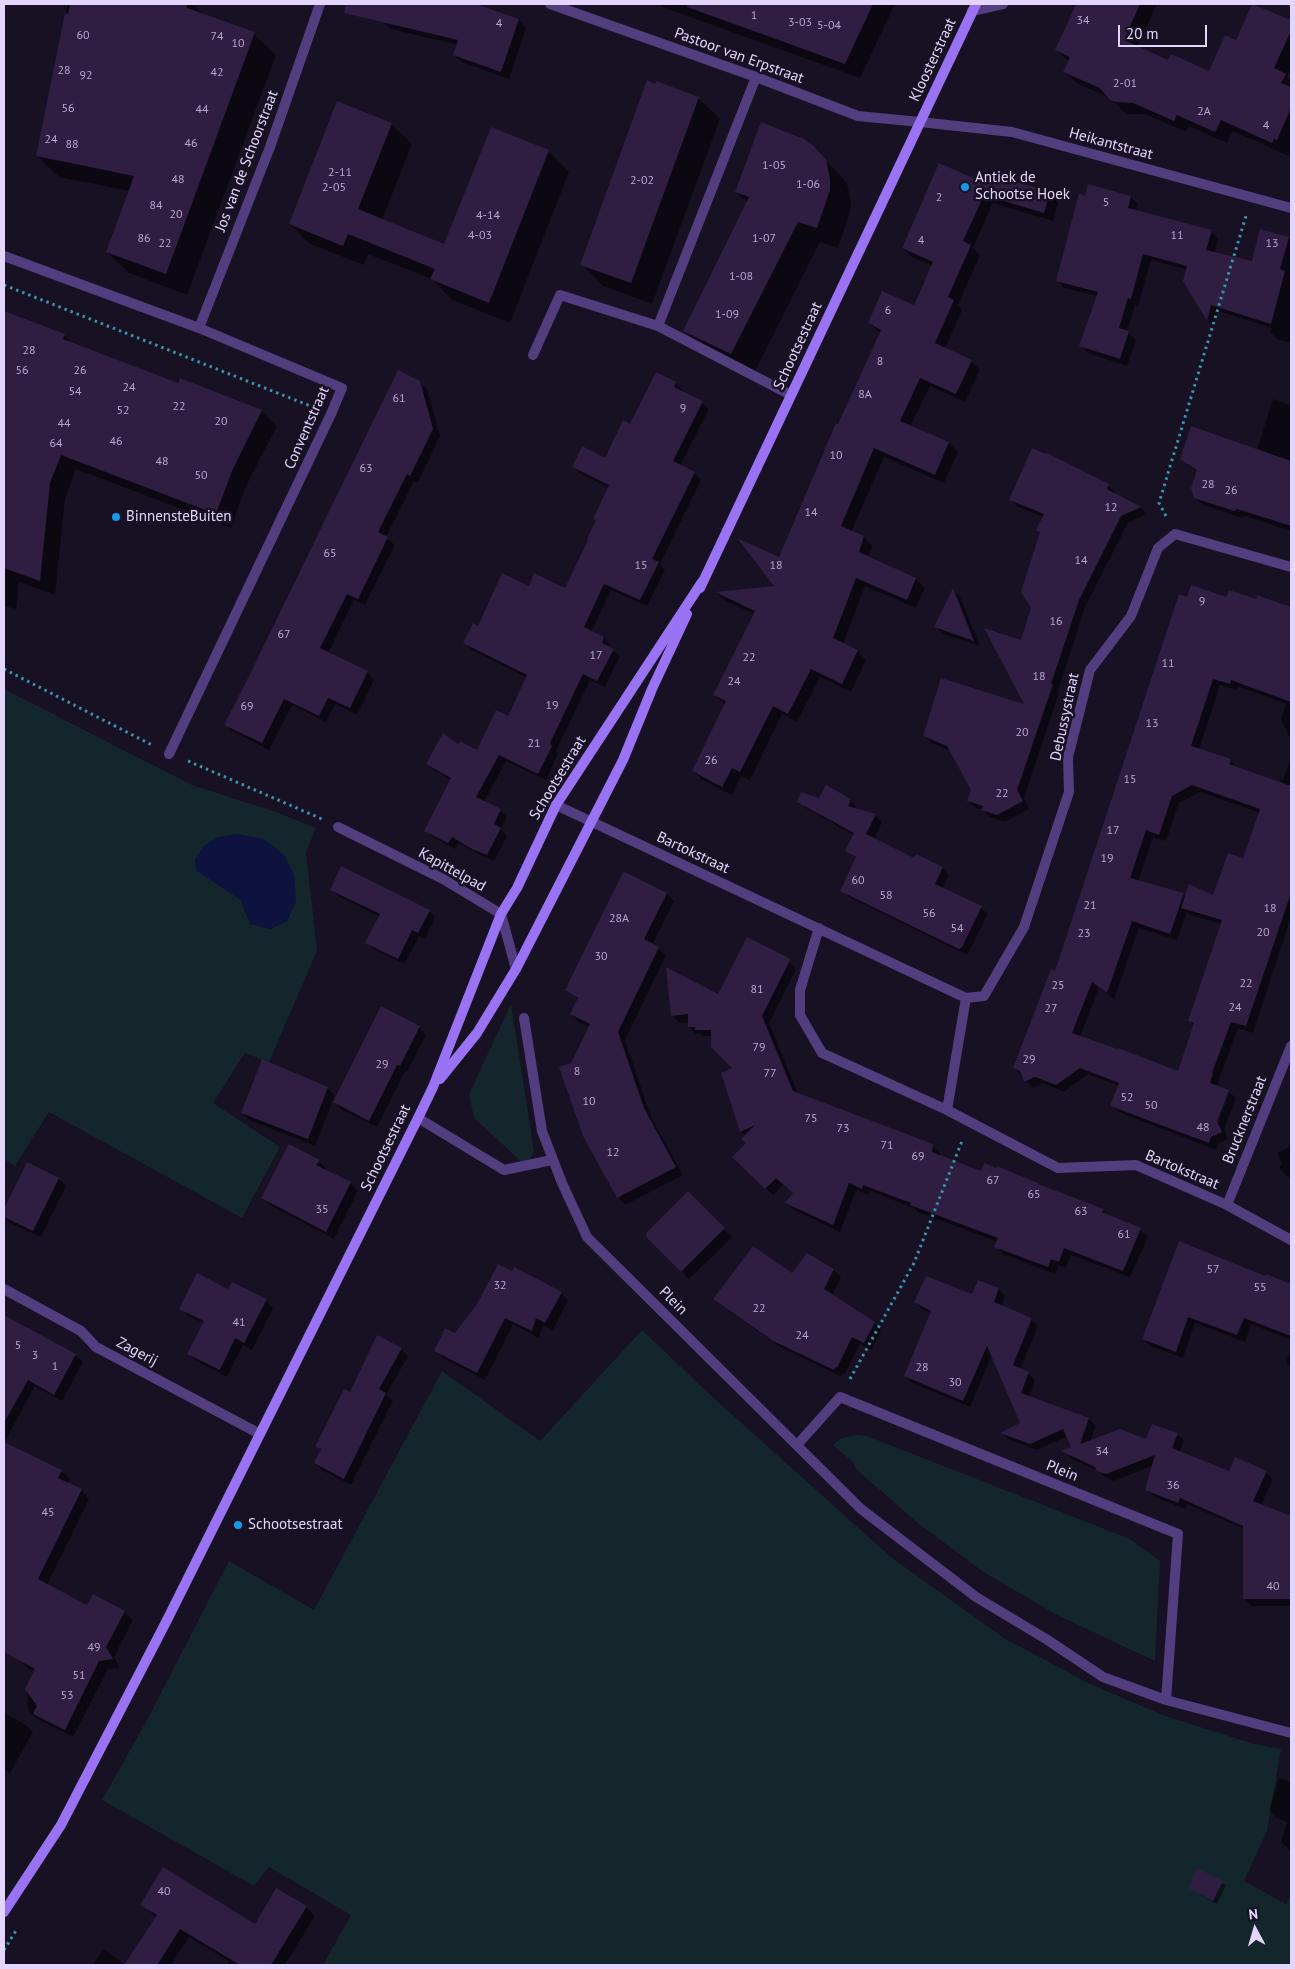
<!DOCTYPE html>
<html>
<head>
<meta charset="utf-8">
<style>
  body { margin:0 }
  #map { position:relative; width:1295px; height:1969px; overflow:hidden; background:#181023; font-family:"PT Sans",sans-serif }
  canvas { display:block }
  .frame { position:absolute; inset:0; border:5px solid #e4d5fc; pointer-events:none }
  .north { position:absolute; left:1230px; top:1904px; width:50px; height:50px; -webkit-text-stroke:4px #181023; paint-order:stroke; rotate:354deg; font-size:14px; font-weight:700; line-height:20px; text-align:center; color:#e4d5fc }
  .north::after { content:''; display:block; margin:auto; width:18px; height:22px; background:#e4d5fc; clip-path:polygon(50% 0,100% 100%,50% 72%,0 100%) }
  .scale { position:absolute; left:1118px; top:25px; width:89px; height:22px; box-sizing:border-box; border:2px solid #e4d5fc; border-top:0; padding-left:6px; font-size:15px; line-height:18px; white-space:nowrap; color:#e4d5fc; -webkit-text-stroke:4px #181023; paint-order:stroke }
</style>
</head>
<body>
<div id="map">
<canvas width="1295" height="1969"></canvas>
<div class="frame"></div>
<div class="north">N</div>
<div class="scale">20 m</div>
</div>
<script>
const context = document.querySelector('canvas').getContext('2d');
context.lineJoin = 'round';
function fill(path, color) { context.fillStyle = color; context.fill(path, 'evenodd'); }
const shape = rows => new Path2D(rows.map(r => 'M' + r).join(''));
function trace(path, color, width, dash) { context.strokeStyle = color; context.lineWidth = width; context.lineCap = dash ? 'butt' : 'round'; context.setLineDash(dash || []); context.stroke(path); }
function drawText(font, color, halo, rows, align = 'center') {
  context.font = font + ' "PT Sans",sans-serif'; context.lineWidth = 5; context.setLineDash([]); context.textBaseline = 'middle'; context.strokeStyle = halo; context.fillStyle = color; for (const [text, x, y, turn = 0] of rows) {
    context.save(); context.translate(x, y); context.rotate((+turn || 0) * Math.PI / 180); context.textAlign = isNaN(turn) ? turn : align; if (halo) context.strokeText(text, 0, 0); context.fillText(text, 0, 0); context.restore();
  }
}
const green = shape([
  [4,689,192,785,276,812,316,828,306,852,317,951,269,1062,245,1053,213,1103,280,1147,242,1218,49,1112,15,1166,4,1159],
  [204,846,295,902,287,921,270,929,245,913,241,900,196,870,195,859],
  [511,1004,534,1151,526,1166,474,1118,469,1094],
  [642,1330,718,1402,892,1558,1004,1638,1088,1683,1165,1716,1254,1744,1281,1749,1267,1831,1244,1881,1286,1904,1291,1895,1291,1965,323,1965,351,1915,269,1867,254,1886,102,1800,147,1720,229,1561,314,1610,442,1371,540,1441],
  [857,1435,867,1436,1130,1539,1160,1561,1155,1661,1057,1615,982,1571,919,1524,857,1470,853,1462,833,1445,842,1438]
]);
const water = shape([
  [238,834,264,839,284,855,294,874,296,902,287,921,270,929,250,924,241,900,196,870,195,860,204,846,218,837]
]);
const shadow = shape([
  [68,4,194,4,203,15,254,34,276,55,187,295,129,273,107,252,130,191,59,177,37,156],
  [388,4,453,4,470,10,473,4,519,20,526,28,509,79,462,62,454,55,458,45,391,29,384,22],
  [660,4,895,4,860,78,665,8],
  [1083,4,1157,4,1137,48,1169,62,1209,72,1236,42,1253,4,1291,22,1291,68,1287,77,1291,81,1291,157,1233,131,1227,143,1189,126,1186,132,1145,114,1129,114,1123,111,1110,98,1077,83,1065,72,1069,62,1057,50],
  [698,98,720,119,652,304,603,286,582,265],
  [391,124,412,144,382,220,445,245,491,128,549,152,569,172,510,323,452,300,432,279,368,254,364,265,310,244,290,224],
  [812,146,847,183,851,202,850,212,838,248,820,242,753,375,706,352,685,331,748,203,736,192],
  [981,182,1049,193,1058,202,1053,221,993,203,973,248,980,255,958,305,962,310,945,349,971,361,980,370,965,402,930,386,910,427,949,443,958,452,944,483,884,457,851,532,863,537,872,546,868,558,916,579,925,588,916,608,865,586,843,644,857,651,866,660,851,692,820,677,797,722,782,714,750,780,741,776,732,795,702,780,693,771,726,705,715,695,755,614,725,601,717,593,777,587,779,558,881,334,869,323,914,307,933,266,912,257,903,248],
  [1089,186,1131,197,1138,204,1136,212,1211,231,1218,239,1214,253,1253,263,1261,231,1291,239,1291,343,1278,340,1270,332,1272,328,1218,311,1214,326,1208,320,1184,281,1187,270,1151,260,1138,306,1135,305,1127,331,1136,340,1127,366,1088,353,1081,345,1098,296,1064,288,1057,280],
  [4,312,64,335,73,344,179,385,181,380,262,411,277,426,246,486,231,528,76,469,65,499,55,595,19,582,16,609,4,606],
  [656,373,676,383,683,390,682,392,702,402,709,409,680,466,694,473,701,480,660,564,665,570,647,606,611,590,591,632,604,638,610,644,609,648,620,656,605,687,590,680,556,751,558,754,546,780,506,761,484,802,500,810,507,817,501,829,507,836,494,861,480,855,459,843,455,849,433,837,426,831,451,780,434,770,427,764,459,746,477,752,509,718,528,678,472,650,465,643,479,627,529,587,565,590,589,540,609,488,580,473,573,466,606,459,631,425],
  [419,382,427,389,440,436,418,482,414,481,386,537,395,545,365,605,354,600,328,653,367,672,374,680,357,715,335,704,326,722,292,705,269,750,232,731,225,724],
  [1273,399,1291,405,1291,531,1245,516,1242,518,1203,505,1195,497,1198,472,1181,458,1257,450],
  [1108,485,1115,492,1114,494,1141,508,1147,514,1128,523,1085,607,1058,691,1059,693,1024,798,1029,809,1005,822,990,817,983,810,976,808,968,801,972,789,951,751,931,743,924,736,1026,706,1022,642,1032,608,1041,533,1037,529,1043,517,1018,507,1011,500],
  [953,590,960,597,980,646,943,634,936,627],
  [1188,599,1227,599,1291,611,1291,740,1281,719,1286,704,1238,686,1237,690,1220,685,1199,750,1230,760,1237,767,1279,783,1281,779,1283,780,1291,757,1291,917,1253,1033,1238,1028,1219,1080,1218,1086,1228,1091,1236,1098,1224,1129,1228,1139,1218,1144,1216,1150,1119,1112,1112,1105,1119,1086,1088,1074,1064,1092,1043,1083,1033,1088,1014,1068,1056,973],
  [1200,792,1260,813,1244,860,1214,896,1186,897,1183,894,1138,882,1153,837,1166,841,1179,803],
  [1187,912,1190,915,1222,924,1189,1021,1195,1026,1178,1072,1080,1037,1099,988,1114,999,1139,928,1177,940],
  [1227,1093,1229,1093,1216,1128,1214,1127],
  [826,787,851,801,849,801,846,812,851,801,857,807,856,809,875,815,882,822,874,839,915,860,942,868,949,875,942,889,981,908,988,914,968,954,967,955,849,897,842,890,857,859,846,850,854,835,806,808,799,801,820,799],
  [627,874,667,894,674,901,652,945,658,948,666,955,625,1040,651,1117,683,1175,625,1205,618,1197,572,1064,590,1027,579,1022,571,1014,579,1000,566,989],
  [331,890,429,911,435,917,425,939,419,936,404,964,373,949,367,942,380,917,338,896],
  [786,958,796,969,769,1023,798,1094,932,1145,940,1153,939,1156,982,1172,1038,1184,1040,1186,1103,1210,1108,1216,1140,1230,1148,1237,1130,1277,1071,1255,1066,1268,1058,1265,1055,1274,1003,1254,996,1246,998,1242,918,1212,914,1208,870,1191,869,1195,856,1190,840,1232,794,1210,787,1203,794,1193,784,1184,773,1195,734,1157,747,1143,745,1136,741,1132,723,1074,734,1069,712,1036,704,1036,701,1034,696,1034,689,1027,689,1022,679,1023,672,1015,719,996],
  [419,1027,426,1035,407,1072,405,1071,377,1127,342,1110,335,1102],
  [327,1088,335,1095,315,1146,249,1120,242,1113],
  [1291,1139,1291,1178,1287,1176,1279,1169,1282,1163,1277,1153,1288,1148],
  [319,1161,326,1168,325,1170,351,1183,358,1191,334,1239,270,1205,263,1198],
  [28,1164,59,1179,66,1186,41,1237,10,1223,4,1217,4,1212],
  [688,1193,732,1237,689,1279,647,1236],
  [833,1270,841,1277,832,1296,874,1323,881,1330,872,1350,860,1344,845,1374,843,1373,842,1377,782,1348,722,1306,715,1298,792,1275],
  [1267,1276,1291,1285,1291,1340,1251,1324,1245,1342,1195,1323,1183,1358,1150,1346,1143,1338],
  [998,1289,1005,1296,1001,1307,1031,1319,1038,1326,1020,1370,1028,1373,1035,1380,1029,1397,1089,1419,1096,1426,1090,1441,1147,1441,1177,1434,1184,1441,1179,1453,1229,1473,1236,1459,1266,1472,1273,1479,1261,1505,1291,1517,1291,1606,1251,1606,1244,1599,1244,1529,1187,1504,1185,1509,1153,1496,1146,1489,1154,1465,1114,1481,1105,1477,1099,1471,1070,1458,1064,1451,1072,1448,1068,1436,1037,1450,1008,1439,1002,1433,1022,1424,992,1355,970,1407,912,1383,905,1376,932,1314,922,1309,915,1302,973,1296],
  [229,1291,266,1300,273,1308,252,1350,243,1345,227,1377,196,1361,188,1354,204,1323,188,1316,181,1308],
  [561,1293,568,1300,553,1330,543,1325,539,1338,513,1324,485,1380,443,1358,435,1350,456,1335],
  [4,1316,75,1355,83,1362,62,1401,35,1386,4,1443],
  [401,1349,408,1356,386,1395,393,1401,351,1485,322,1470,315,1463,321,1451,317,1446,350,1394],
  [1291,1349,1291,1367,1286,1362],
  [16,1449,61,1471,70,1479,67,1484,81,1490,89,1499,47,1585,88,1606,124,1612,133,1620,114,1657,120,1668,108,1669,73,1737,37,1719,28,1710,27,1687,35,1672,28,1668,19,1660,38,1625,4,1608,4,1475],
  [4,1713,26,1725,33,1732,10,1773,4,1770],
  [1279,1778,1291,1782,1291,1851,1281,1842,1287,1822,1276,1818,1269,1810],
  [1198,1870,1226,1885,1217,1904,1189,1888],
  [142,1905,255,1926,306,1907,315,1916,285,1965,227,1965,229,1961,189,1937,171,1965,93,1965,103,1949,126,1965,157,1918]
]);
const building = shape([
  [70,4,186,4,187,8,255,32,166,274,106,252,134,176,36,156,65,13,68,14],
  [346,4,476,4,519,19,501,72,453,55,458,40,344,13],
  [688,4,873,4,845,64,687,7],
  [1076,4,1140,4,1124,40,1168,60,1171,54,1209,71,1225,35,1236,40,1252,4,1291,20,1291,31,1274,68,1286,74,1281,83,1291,87,1291,108,1277,140,1274,139,1272,143,1221,120,1215,132,1177,115,1174,121,1133,103,1116,102,1110,100,1100,88,1063,72,1070,57,1055,50],
  [647,80,655,84,656,81,699,97,631,283,580,265],
  [337,101,392,123,358,209,444,244,491,127,549,150,489,303,430,279,435,269,348,234,343,246,289,224],
  [761,122,804,139,813,145,826,160,830,179,830,190,817,228,798,222,731,354,683,331,749,197,735,192],
  [939,163,980,181,983,171,1050,192,1044,213,984,195,963,241,971,245,948,297,954,300,935,343,972,360,956,394,920,378,900,421,949,442,935,475,874,448,841,526,864,536,859,552,916,578,907,600,856,578,833,638,858,650,842,684,811,669,788,714,773,706,740,772,732,768,722,787,692,771,726,701,713,695,755,611,715,592,774,586,737,538,779,557,836,423,838,424,881,330,868,323,882,291,914,305,933,262,902,248],
  [1088,184,1131,196,1128,208,1212,230,1206,250,1252,261,1260,229,1289,237,1280,269,1285,271,1271,324,1211,305,1207,321,1183,281,1187,266,1143,254,1131,299,1128,298,1119,328,1129,331,1120,359,1079,346,1098,292,1056,281,1079,193,1085,196],
  [4,311,65,334,63,339,178,383,180,378,262,410,232,471,216,514,61,455,50,483,40,581,4,568],
  [398,370,420,381,433,429,410,476,407,474,378,532,388,537,358,599,347,594,320,648,368,671,350,708,328,698,319,716,284,699,262,743,224,725,248,678],
  [656,372,676,382,674,387,703,401,673,461,695,472,652,559,659,562,640,600,604,584,584,627,604,637,602,643,614,649,597,681,583,674,550,743,552,746,538,774,499,755,476,797,501,809,494,824,501,828,487,855,472,849,452,837,448,843,424,831,451,778,426,764,443,733,458,744,460,741,477,750,496,710,508,716,527,675,463,643,473,623,478,626,502,573,529,586,534,573,565,588,588,540,587,539,596,520,593,519,609,485,572,467,582,446,605,458,623,420,630,424],
  [1191,426,1291,461,1291,526,1237,509,1234,511,1194,498,1191,488,1197,470,1180,459],
  [1032,448,1046,454,1047,453,1109,484,1107,489,1141,507,1121,516,1079,600,1051,684,1053,684,1017,790,1023,801,997,815,981,810,983,806,967,801,971,790,947,746,923,736,941,678,1024,704,984,628,1021,640,1031,608,1021,592,1040,532,1036,530,1044,514,1009,500],
  [1191,585,1226,597,1229,590,1256,599,1257,595,1291,607,1291,702,1231,680,1230,684,1213,679,1191,746,1231,759,1229,764,1291,786,1291,893,1246,1026,1231,1022,1212,1073,1213,1073,1210,1083,1229,1090,1217,1121,1222,1132,1211,1137,1209,1143,1110,1106,1119,1083,1080,1068,1056,1085,1035,1077,1024,1082,1020,1071,1013,1068,1051,969,1055,971,1179,594,1187,597],
  [1192,785,1260,809,1243,858,1228,853,1213,895,1189,884,1181,908,1222,920,1188,1021,1194,1023,1178,1071,1118,1048,1117,1049,1072,1033,1092,982,1107,993,1132,921,1170,934,1184,893,1130,878,1146,830,1159,835,1172,796],
  [953,588,974,641,934,627],
  [826,785,851,799,848,806,876,814,866,834,914,858,916,854,943,867,935,884,982,906,962,947,959,949,840,891,856,857,845,851,854,833,797,802,801,792,819,798],
  [341,866,430,910,418,933,412,930,398,959,365,943,380,914,330,890],
  [623,872,627,873,667,893,644,939,659,947,618,1032,644,1108,676,1167,617,1198,583,1136,559,1067,571,1063,590,1024,570,1014,578,998,565,990],
  [747,937,787,957,790,960,762,1016,793,1091,933,1144,932,1152,981,1171,984,1163,996,1168,997,1166,1038,1183,1038,1184,1104,1209,1102,1212,1141,1228,1123,1271,1064,1248,1059,1262,1051,1259,1048,1267,994,1247,998,1238,910,1205,911,1203,863,1185,862,1189,849,1183,833,1225,785,1203,793,1193,776,1178,765,1189,732,1157,746,1143,741,1139,755,1125,740,1132,721,1073,732,1068,711,1047,711,1030,695,1030,695,1027,688,1027,688,1014,671,1016,666,967,718,994],
  [381,1006,420,1026,400,1066,397,1065,369,1121,333,1102],
  [262,1059,328,1087,308,1139,241,1113],
  [289,1144,320,1160,316,1165,351,1182,326,1232,261,1198],
  [27,1162,59,1178,33,1231,4,1217,4,1209],
  [688,1191,725,1228,681,1272,646,1237,647,1232],
  [1179,1241,1265,1276,1266,1274,1291,1284,1291,1336,1244,1318,1237,1335,1188,1317,1176,1352,1142,1339],
  [753,1246,792,1273,807,1253,834,1269,824,1289,875,1322,864,1343,852,1337,837,1368,836,1367,834,1370,773,1341,713,1299],
  [498,1264,512,1271,514,1267,562,1292,545,1323,536,1318,532,1331,505,1318,477,1373,434,1351,445,1328,455,1333,477,1304],
  [197,1273,228,1289,232,1282,267,1299,244,1343,235,1338,220,1370,187,1354,204,1321,179,1309],
  [926,1276,972,1294,978,1280,999,1288,994,1302,1032,1318,1013,1365,1029,1372,1021,1393,1089,1418,1080,1444,1120,1429,1146,1439,1152,1424,1178,1433,1172,1448,1229,1471,1235,1457,1267,1471,1253,1501,1291,1516,1291,1599,1243,1599,1243,1526,1180,1498,1178,1503,1145,1490,1155,1455,1106,1474,1097,1471,1095,1467,1061,1451,1071,1447,1063,1429,1030,1444,1000,1433,1020,1423,987,1346,963,1401,904,1376,931,1311,914,1302],
  [4,1315,76,1354,54,1395,28,1380,4,1423],
  [377,1335,402,1348,379,1389,386,1393,344,1479,314,1463,321,1449,315,1447,344,1389,350,1392],
  [4,1442,62,1470,58,1478,82,1489,38,1579,87,1605,93,1594,125,1611,106,1647,113,1659,99,1661,65,1730,33,1714,37,1706,25,1689,35,1669,4,1652],
  [163,1867,255,1924,276,1888,307,1906,271,1965,240,1965,180,1929,157,1965,124,1965,157,1915,140,1905],
  [1197,1868,1223,1881,1213,1901,1188,1888]
]);
const path = shape([
  [4,285,313,407],
  [1166,516,1159,503,1246,216],
  [4,669,152,745],
  [188,761,322,819],
  [850,1379,914,1263,962,1141],
  [4,1950,17,1929]
]);
const service = shape([
  [756,77,658,326,791,395],
  [533,355,560,295,658,326]
]);
const minor = shape([
  [972,11,1003,4],
  [920,122,1012,132,1291,208],
  [4,256,199,328,342,388,331,414,169,754],
  [199,328,270,147,320,4],
  [556,805,966,998,947,1110],
  [338,827,443,879,501,914,516,969],
  [819,928,800,990,800,1015,822,1053,947,1110,1058,1168,1136,1165,1227,1205,1291,1240],
  [966,998,984,996,1024,927,1069,792,1068,757,1090,670,1131,616,1158,548,1175,534,1291,567],
  [524,1018,542,1131,562,1183,587,1237,861,1509,976,1597,1046,1639,1103,1677,1166,1700,1291,1733],
  [418,1118,504,1170,552,1160],
  [1227,1205,1291,1046],
  [4,1289,81,1331,96,1347,260,1434],
  [797,1445,840,1397,1178,1534,1166,1700]
]);
const tertiary = shape([
  [550,4,756,77,858,116,920,122]
]);
const secondary = shape([
  [700,588,976,4],
  [440,1079,477,1033,516,969,623,760,652,689,687,614],
  [4,1912,61,1825,166,1622,418,1118,433,1087,501,914,517,888,556,805,702,582]
]);
const markers = [
  [965,187,5,"#129beb"],
  [116,517,5,"#129beb"],
  [238,1525,5,"#129beb"]
];
const numberNames = [
  ["1",754,16],
  ["34",1083,21],
  ["3-03",800,23],
  ["4",499,24],
  ["5-04",829,26],
  ["60",83,36],
  ["74",217,37],
  ["10",238,44],
  ["28",64,71],
  ["42",217,73],
  ["92",86,76],
  ["2-01",1125,84],
  ["56",68,109],
  ["44",202,110],
  ["2A",1204,112],
  ["4",1266,126],
  ["24",51,140],
  ["46",191,144],
  ["88",72,145],
  ["1-05",774,166],
  ["2-11",340,173],
  ["48",178,180],
  ["2-02",642,181],
  ["1-06",808,185],
  ["2-05",334,188],
  ["2",939,198],
  ["5",1106,203],
  ["84",156,206],
  ["20",176,215],
  ["4-14",488,216],
  ["4-03",480,236],
  ["11",1177,236],
  ["86",144,239],
  ["1-07",764,239],
  ["4",921,241],
  ["22",165,244],
  ["13",1272,244],
  ["1-08",741,277],
  ["6",888,311],
  ["1-09",727,315],
  ["28",29,351],
  ["8",880,362],
  ["56",22,371],
  ["26",80,371],
  ["24",129,388],
  ["54",75,392],
  ["8A",865,395],
  ["61",399,399],
  ["22",179,407],
  ["9",683,409],
  ["52",123,411],
  ["20",221,422],
  ["44",64,424],
  ["46",116,442],
  ["64",56,444],
  ["10",836,456],
  ["48",162,462],
  ["63",366,469],
  ["50",201,476],
  ["28",1208,485],
  ["26",1231,491],
  ["12",1111,508],
  ["14",811,513],
  ["65",330,554],
  ["14",1081,561],
  ["15",641,566],
  ["18",776,566],
  ["9",1202,602],
  ["16",1056,622],
  ["67",284,635],
  ["17",596,656],
  ["22",749,658],
  ["11",1168,664],
  ["18",1039,677],
  ["24",734,682],
  ["19",552,706],
  ["69",247,707],
  ["13",1152,724],
  ["20",1022,733],
  ["21",534,744],
  ["26",711,761],
  ["15",1130,780],
  ["22",1002,794],
  ["17",1113,831],
  ["19",1107,859],
  ["60",858,881],
  ["58",886,896],
  ["21",1090,906],
  ["18",1270,909],
  ["56",929,914],
  ["28A",619,919],
  ["54",957,929],
  ["20",1263,933],
  ["23",1084,934],
  ["30",601,957],
  ["22",1246,984],
  ["25",1058,986],
  ["81",757,990],
  ["24",1235,1008],
  ["27",1051,1009],
  ["79",759,1048],
  ["29",1029,1060],
  ["29",382,1065],
  ["8",577,1072],
  ["77",770,1074],
  ["52",1127,1098],
  ["10",589,1102],
  ["50",1151,1106],
  ["75",811,1119],
  ["48",1203,1128],
  ["73",843,1129],
  ["71",887,1146],
  ["12",613,1153],
  ["69",918,1157],
  ["67",993,1181],
  ["65",1034,1195],
  ["35",322,1210],
  ["63",1081,1212],
  ["61",1124,1235],
  ["57",1213,1270],
  ["32",500,1286],
  ["55",1260,1288],
  ["22",759,1309],
  ["41",239,1323],
  ["24",802,1336],
  ["5",18,1346],
  ["3",35,1356],
  ["1",55,1367],
  ["28",922,1368],
  ["30",955,1383],
  ["34",1102,1452],
  ["36",1173,1486],
  ["45",48,1513],
  ["40",1273,1587],
  ["49",94,1648],
  ["51",79,1676],
  ["53",67,1696],
  ["40",164,1892]
];
const streetNames = [
  ["Pastoor van Erpstraat",739,56,20],
  ["Kloosterstraat",933,60,-65],
  ["Heikantstraat",1111,144,15],
  ["Jos van de Schoorstraat",247,161,-69],
  ["Schootsestraat",798,346,-65],
  ["Conventstraat",307,428,-66],
  ["Debussystraat",1065,717,-78],
  ["Schootsestraat",558,778,-59],
  ["Bartokstraat",693,853,25],
  ["Kapittelpad",452,870,29],
  ["Brucknerstraat",1245,1120,-68],
  ["Schootsestraat",386,1148,-64],
  ["Bartokstraat",1182,1170,23],
  ["Plein",673,1301,45],
  ["Zagerij",137,1352,28],
  ["Plein",1062,1471,22]
];
const poiNames = [
  ["Antiek de",975,178],
  ["Schootse Hoek",975,195],
  ["BinnensteBuiten",126,517],
  ["Schootsestraat",248,1525]
];
fill(green, '#13262c');
fill(water, '#0e123e');
fill(shadow, '#0007');
fill(building, '#2f1d42');
trace(path, '#3894ac', 3, [2.5, 4]);
trace(service, '#523e7e', 10);
trace(minor, '#523e7e', 10);
trace(tertiary, '#523e7e', 10);
trace(secondary, '#9973f4', 10);
for (const [x, y, r, color] of markers) { const dot = new Path2D(); dot.arc(x, y, r, 0, 2 * Math.PI); context.fillStyle = color; context.fill(dot); trace(dot, '#181023', 2); }
drawText('12px', '#b7a7ce', null, numberNames);
drawText('15px', '#e4d5fc', '#181023', streetNames);
drawText('15px', '#e4d5fc', '#181023', poiNames, 'left');
</script>
</body>
</html>
